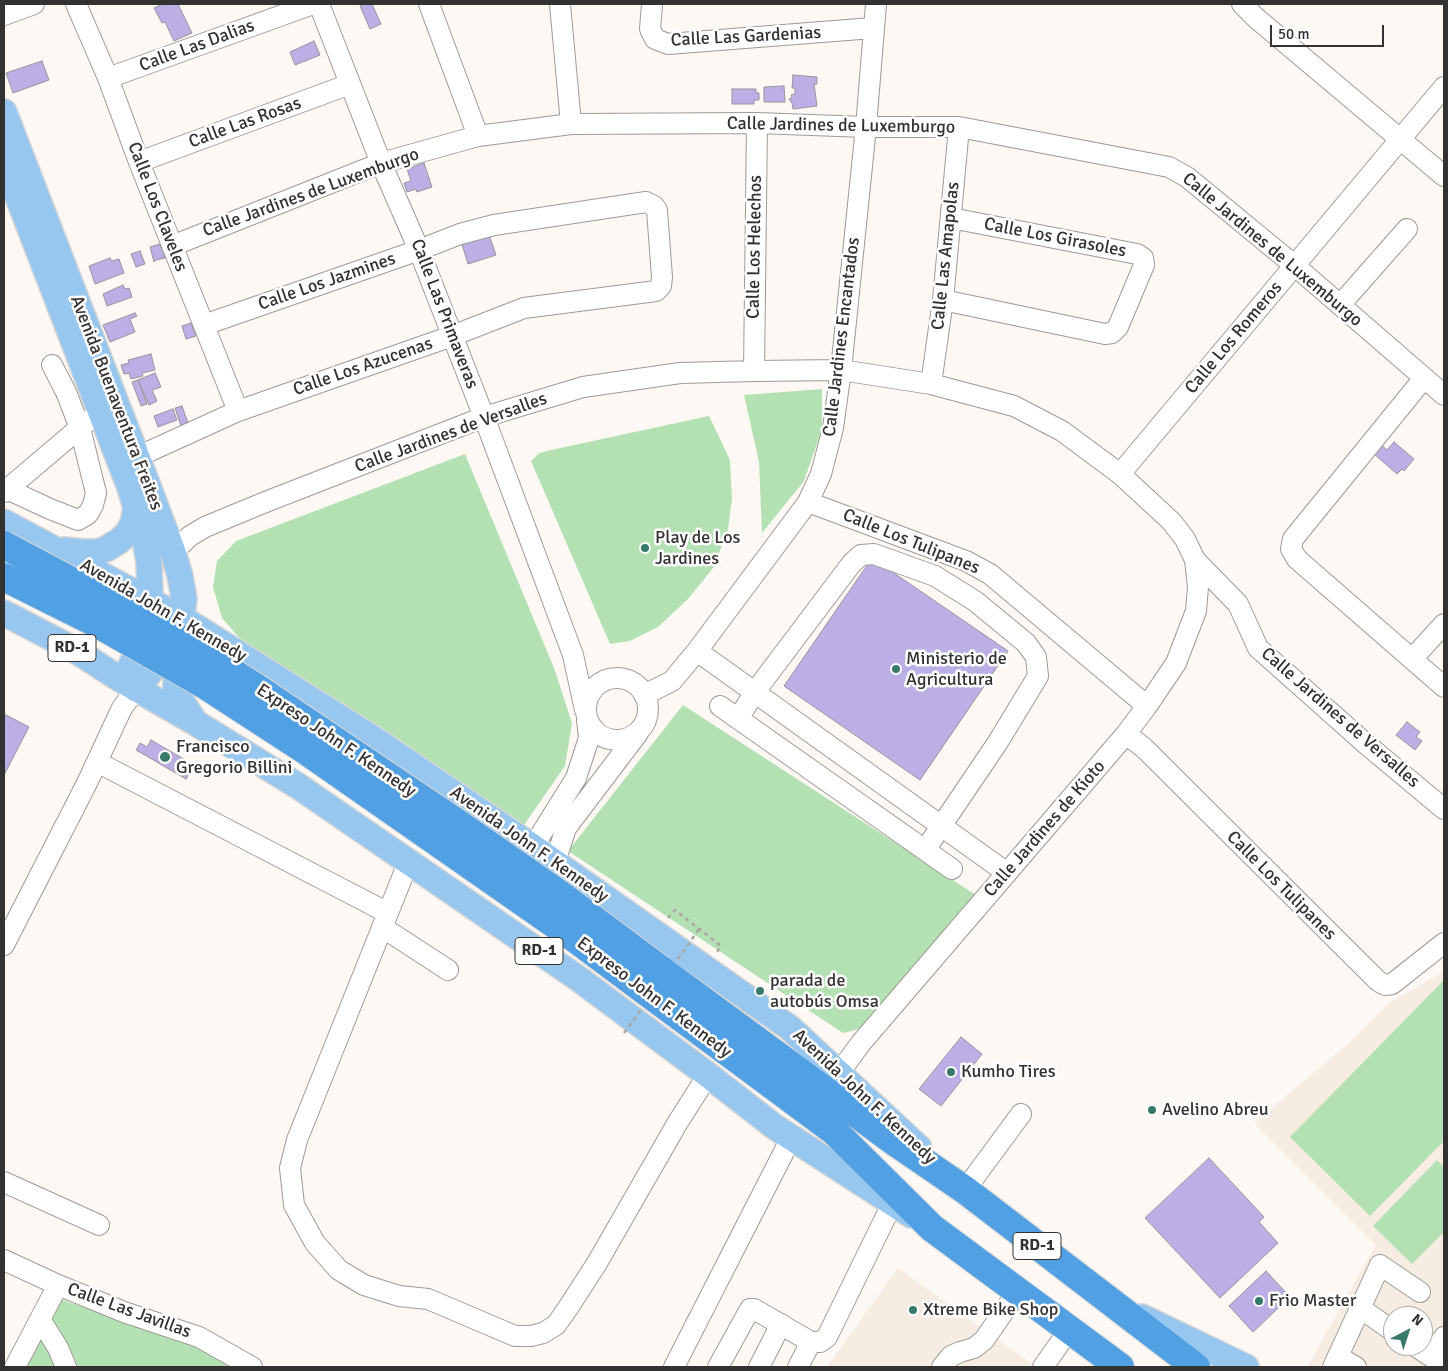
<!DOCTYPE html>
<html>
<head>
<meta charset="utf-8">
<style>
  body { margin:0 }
  #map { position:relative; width:1448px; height:1371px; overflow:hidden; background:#fdf8f3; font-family:Signika,sans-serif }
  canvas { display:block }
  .frame { position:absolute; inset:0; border:5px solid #343230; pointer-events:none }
  .north { position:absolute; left:1383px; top:1306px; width:50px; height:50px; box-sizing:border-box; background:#fff; border:1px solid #aeadac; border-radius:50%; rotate:40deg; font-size:14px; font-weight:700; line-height:20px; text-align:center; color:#343230 }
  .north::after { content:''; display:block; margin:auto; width:18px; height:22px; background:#37796a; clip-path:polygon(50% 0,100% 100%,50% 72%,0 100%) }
  .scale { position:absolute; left:1270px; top:25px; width:114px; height:22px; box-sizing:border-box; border:2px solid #343230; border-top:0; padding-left:6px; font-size:15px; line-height:18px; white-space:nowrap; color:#343230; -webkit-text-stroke:4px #fff; paint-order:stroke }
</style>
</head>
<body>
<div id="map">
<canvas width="1448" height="1371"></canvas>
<div class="frame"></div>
<div class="north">N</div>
<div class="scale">50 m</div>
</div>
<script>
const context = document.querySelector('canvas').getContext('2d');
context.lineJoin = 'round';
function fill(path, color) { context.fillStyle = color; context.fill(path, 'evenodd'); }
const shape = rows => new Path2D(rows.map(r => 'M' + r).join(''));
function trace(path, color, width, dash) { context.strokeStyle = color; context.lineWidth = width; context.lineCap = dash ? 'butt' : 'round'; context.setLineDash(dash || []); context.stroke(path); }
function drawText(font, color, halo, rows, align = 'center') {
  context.font = font + ' Signika,sans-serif'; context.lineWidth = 5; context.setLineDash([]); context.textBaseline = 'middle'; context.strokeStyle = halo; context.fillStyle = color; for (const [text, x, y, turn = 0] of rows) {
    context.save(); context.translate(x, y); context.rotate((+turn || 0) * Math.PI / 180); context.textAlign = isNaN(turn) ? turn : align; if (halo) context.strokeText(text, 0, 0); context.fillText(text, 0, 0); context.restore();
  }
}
const built = shape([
  [1444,972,1444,1367,1307,1367,1376,1245,1254,1123,1354,1039,1393,1000],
  [1393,1316,1423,1316,1423,1346,1393,1346],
  [898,1268,1036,1367,827,1367]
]);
const green = shape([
  [822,389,822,429,804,481,762,533,759,462,744,395],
  [709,416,730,460,732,499,728,529,714,567,688,599,658,627,630,641,610,644,531,461,539,453,551,450],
  [465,454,554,668,572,723,565,766,524,825,243,642,222,618,213,587,217,561,236,541],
  [683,705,979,897,864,1028,843,1033,568,851],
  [1444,980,1444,1141,1370,1216,1290,1137],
  [1437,1160,1444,1167,1444,1232,1412,1264,1373,1226],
  [54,1297,197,1347,229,1367,14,1367]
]);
const building = shape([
  [163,4,178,4,192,33,174,41,165,22,162,23,154,8,163,4],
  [364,4,372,4,381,24,370,29,360,6,364,4],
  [314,41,320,55,295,65,290,52,314,41],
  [42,61,49,80,13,93,6,73,42,61],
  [793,75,817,77,817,84,814,84,817,106,793,109,792,103,789,99,792,98,791,95,795,94,795,88,792,88,793,75],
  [784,86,785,102,764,102,764,87,784,86],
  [732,89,756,89,756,93,759,93,759,100,754,100,754,104,732,104,732,89],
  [424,163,432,187,417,192,416,189,407,192,404,183,411,181,407,169,424,163],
  [487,229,496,255,468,264,460,238,487,229],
  [160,244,165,258,156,260,154,262,150,247,160,244],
  [140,251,145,264,136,267,131,254,140,251],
  [110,258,112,261,119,259,124,273,95,284,89,266,110,258],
  [123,285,125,289,129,288,132,297,107,306,103,294,123,285],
  [135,313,137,316,130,319,135,332,110,342,103,325,135,313],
  [191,323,196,336,186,339,182,326,191,323],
  [151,354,155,370,142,373,143,376,131,379,129,373,124,374,121,365,129,363,128,360,151,354],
  [155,373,161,387,152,390,157,401,149,405,138,380,155,373],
  [138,380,147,404,141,406,132,382,138,380],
  [182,406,188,423,181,426,175,408,182,406],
  [173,409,177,420,158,427,154,416,173,409],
  [1394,442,1414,459,1404,471,1402,469,1397,474,1373,453,1380,444,1387,450,1394,442],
  [872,558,1008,651,920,780,784,686,872,558],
  [4,714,29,727,4,775,4,714],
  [1407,722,1420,732,1416,737,1422,741,1415,750,1396,735,1407,722],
  [151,740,194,765,186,779,136,750,140,743,147,747,151,740],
  [961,1037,982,1054,941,1106,919,1089,961,1037],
  [1209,1158,1264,1217,1259,1222,1278,1243,1220,1298,1145,1218,1209,1158],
  [1266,1271,1290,1297,1253,1332,1229,1306,1266,1271]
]);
const path = shape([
  [668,918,675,910,721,946,717,952]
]);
const minor = shape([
  [76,4,108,78,139,162,238,411],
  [319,4,381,163,419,250,484,417,573,655,585,710],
  [429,4,478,136],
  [560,4,571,124],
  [652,4,650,29,655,39,668,44,873,28],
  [1242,4,1256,18,1444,176],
  [4,15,34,4],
  [108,78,313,4],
  [139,162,350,84],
  [172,246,381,163,478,136,571,124,757,123,866,127,959,127,1169,167,1187,177,1294,265,1444,395],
  [943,300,1105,334,1112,333,1118,327,1144,265,1143,258,1137,254,951,218],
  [1340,305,1407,229],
  [754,371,757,123],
  [1424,378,1293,539,1291,549,1297,559,1444,687],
  [931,384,943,300,959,127],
  [137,457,238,411,452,336,524,308,656,291,661,286,662,277,657,210,654,206,646,202,494,225,460,234,419,250,204,325],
  [1120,474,1444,87],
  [7,489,50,509,78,520,88,514,93,505,96,493,80,428,66,392,52,365],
  [4,492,89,420],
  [808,502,966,561,990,574,1147,706],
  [173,552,190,536,205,527,268,501,484,417,583,387,680,373,754,371,841,370,931,384,1014,406,1062,431,1120,474,1171,521,1185,539,1195,560,1238,604,1258,648,1366,744,1444,809],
  [697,651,1007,873],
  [1412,659,1444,624],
  '586 709a31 31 0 1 1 62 0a31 31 0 1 1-62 0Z',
  [644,695,672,681,697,651,808,502,821,474,833,428,841,370,866,127,876,4],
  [720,706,952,869],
  [738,719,754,693,852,563,861,555,874,554,935,576,975,601,1026,643,1036,657,1038,676,998,742,925,850],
  [1126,734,1144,748,1378,981,1385,985,1392,984,1444,943],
  [97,762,388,913],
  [533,847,576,778,589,738,587,720],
  [555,862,566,828,638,733],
  [408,863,297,1140,290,1168,294,1205,315,1243,339,1270,364,1285,399,1296,428,1299,515,1336,531,1336,543,1333,556,1325,568,1308,597,1263,678,1122,708,1075],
  [382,927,448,970],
  [4,945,87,783,122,708,136,689],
  [839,1073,861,1043,1126,734,1147,706,1176,663,1196,611,1198,587,1195,560],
  [4,1182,99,1225],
  [965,1190,1021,1114],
  [4,1260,58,1285,124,1312,199,1337,252,1367],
  [1360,1308,1393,1331],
  [40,1319,58,1348,66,1367],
  [1415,1346,1444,1365],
  [1430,1356,1444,1337],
  [1339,1357,1356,1367],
  [15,1367,58,1285],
  [674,1367,791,1138],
  [718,1367,750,1309,754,1309,811,1342,820,1342,827,1337,892,1204],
  [759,1367,781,1324],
  [798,1367,811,1342],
  [942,1367,951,1356,960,1352,974,1348,984,1340,1018,1291],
  [1043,1367,1069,1330],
  [1333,1367,1380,1265,1420,1292]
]);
const major = shape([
  [4,112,137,457,173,552,180,576,184,598,182,618,174,644,136,689],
  [4,161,130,488,144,535,149,562,151,627,123,681],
  [4,522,182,618,374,739,533,847,790,1028,919,1148],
  [64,550,82,552,97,552,106,549,119,541,127,534,133,523,136,507],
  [4,613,75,650,123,681,196,723,298,786,579,979,708,1075,775,1127,911,1215],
  [188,653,179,665,176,677,176,688,182,702,195,722],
  [1142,1317,1246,1367]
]);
const highway = shape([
  [660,969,892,1140,965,1190,1196,1367],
  [644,990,834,1131,932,1228,1120,1367]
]);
const pathBridge = shape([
  [678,959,699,929],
  [624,1033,641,1010]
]);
const highwayBridge = shape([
  [4,545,182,640,260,690,456,822,558,893,660,969],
  [4,577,98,624,205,685,305,750,573,937,644,990]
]);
const markers = [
  [645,548,5,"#37796a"],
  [896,669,5,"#37796a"],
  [165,757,6,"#37796a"],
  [760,991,5,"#37796a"],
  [951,1072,5,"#37796a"],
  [1152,1110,5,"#37796a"],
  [1259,1301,5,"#37796a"],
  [913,1310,5,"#37796a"]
];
const shields = [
  [72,648,48],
  [539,951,48],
  [1037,1246,48]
];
const shieldNames = [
  ["RD-1",72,648],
  ["RD-1",539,951],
  ["RD-1",1037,1246]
];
const streetNames = [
  ["Calle Las Gardenias",746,37,-3],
  ["Calle Las Dalias",197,46,-20],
  ["Calle Las Rosas",245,123,-20],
  ["Calle Jardines de Luxemburgo",841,126,1],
  ["Calle Jardines de Luxemburgo",311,193,-20],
  ["Calle Los Claveles",157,207,69],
  ["Calle Los Girasoles",1055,238,11],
  ["Calle Los Helechos",755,247,-89],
  ["Calle Jardines de Luxemburgo",1272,250,40],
  ["Calle Las Amapolas",946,256,-84],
  ["Calle Los Jazmines",327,282,-19],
  ["Calle Las Primaveras",444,314,69],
  ["Calle Jardines Encantados",842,337,-83],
  ["Calle Los Romeros",1234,338,-50],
  ["Calle Los Azucenas",363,367,-19],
  ["Avenida Buenaventura Freites",116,403,69],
  ["Calle Jardines de Versalles",451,433,-20],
  ["Calle Los Tulipanes",911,542,22],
  ["Avenida John F. Kennedy",163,611,30],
  ["Calle Jardines de Versalles",1340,718,41],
  ["Expreso John F. Kennedy",336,741,34],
  ["Calle Jardines de Kioto",1045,829,-49],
  ["Avenida John F. Kennedy",529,845,35],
  ["Calle Los Tulipanes",1281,886,45],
  ["Expreso John F. Kennedy",654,998,37],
  ["Avenida John F. Kennedy",864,1097,43],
  ["Calle Las Javillas",129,1311,20]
];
const poiNames = [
  ["Play de Los",655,538],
  ["Jardines",655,559],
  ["Ministerio de",906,659],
  ["Agricultura",906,680],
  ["Francisco",176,747],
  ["Gregorio Billini",176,768],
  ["parada de",770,981],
  ["autobús Omsa",770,1002],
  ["Kumho Tires",961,1072],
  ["Avelino Abreu",1162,1110],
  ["Frio Master",1269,1301],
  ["Xtreme Bike Shop",923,1310]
];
fill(built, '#f6ece1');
fill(green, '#b4e1b3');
fill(building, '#bbafe6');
trace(building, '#96959a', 1);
trace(minor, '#9e9a95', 22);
trace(major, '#d6d6d6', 28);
trace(highway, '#d6d6d6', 30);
trace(path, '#aaa7a3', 2.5, [4, 4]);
trace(minor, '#fff', 20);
trace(major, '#97c6ef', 25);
trace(highway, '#51a0e4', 28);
trace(highwayBridge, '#d6d6d6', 30, []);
trace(pathBridge, '#aaa7a3', 2.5, [4, 4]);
trace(highwayBridge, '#51a0e4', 28);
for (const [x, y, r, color] of markers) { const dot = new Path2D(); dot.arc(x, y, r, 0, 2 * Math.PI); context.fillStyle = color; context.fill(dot); trace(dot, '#fff', 2); }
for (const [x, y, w] of shields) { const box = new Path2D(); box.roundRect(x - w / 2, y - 13.5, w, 27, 4); context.fillStyle = '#fff'; context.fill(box); trace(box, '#343230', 1); }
drawText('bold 16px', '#343230', null, shieldNames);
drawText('18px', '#343230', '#fff', streetNames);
drawText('18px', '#343230', '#fff', poiNames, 'left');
</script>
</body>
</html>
